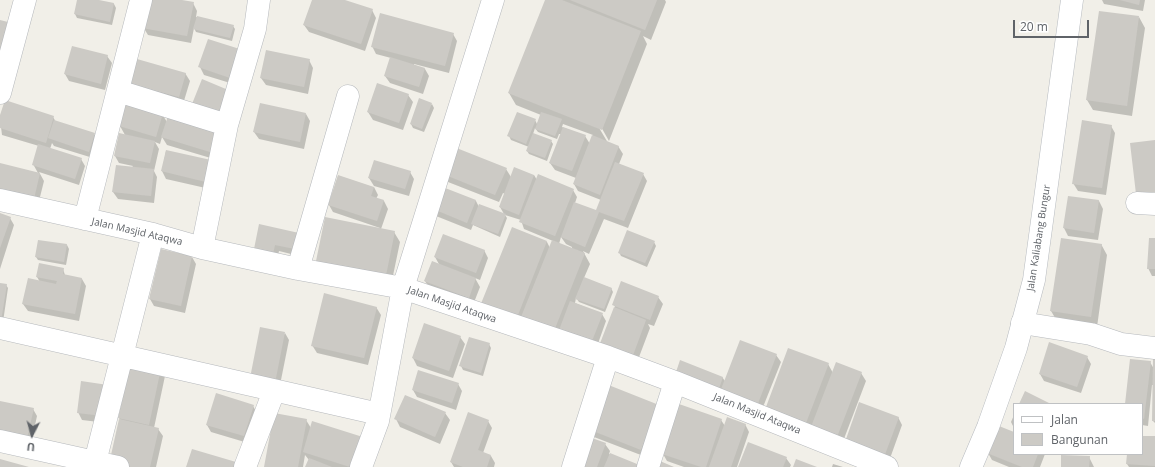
<!DOCTYPE html>
<html>
<head>
<meta charset="utf-8">
<style>
  body { margin:0 }
  #map { position:relative; width:1155px; height:467px; overflow:hidden; background:#f1efe8; font-family:"Open Sans",sans-serif }
  canvas { display:block }
  .legend { position:absolute; left:1013px; top:403px; width:130px; height:52px; box-sizing:border-box; background:#fff; border:1px solid #bfc1c3; margin:0; padding:5px 7px; list-style:none; font-size:12px; color:#5f6368 }
  .legend li { display:flex; align-items:center; gap:8px; height:20px }
  .legend b { width:20px; border:1px solid #bfc1c3 }
  .north { position:absolute; left:12px; top:415px; width:40px; height:40px; -webkit-text-stroke:3px #fff; paint-order:stroke; rotate:186deg; font-size:11px; font-weight:700; line-height:16px; text-align:center; color:#5f6368 }
  .north::after { content:''; display:block; margin:auto; width:14px; height:18px; background:#5f6368; clip-path:polygon(50% 0,100% 100%,50% 72%,0 100%) }
  .scale { position:absolute; left:1013px; top:20px; width:76px; height:18px; box-sizing:border-box; border:2px solid #5f6368; border-top:0; padding-left:5px; font-size:12px; line-height:14px; white-space:nowrap; color:#5f6368; -webkit-text-stroke:3px #fff; paint-order:stroke }
</style>
</head>
<body>
<div id="map">
<canvas width="1155" height="467"></canvas>
<ul class="legend">
<li><b style="height:5px;background:#fff"></b>Jalan</li>
<li><b style="height:11px;background:#cccac5"></b>Bangunan</li>
</ul>
<div class="north">U</div>
<div class="scale">20 m</div>
</div>
<script>
const context = document.querySelector('canvas').getContext('2d');
context.lineJoin = 'round';
function fill(path, color) { context.fillStyle = color; context.fill(path, 'evenodd'); }
const shape = rows => new Path2D(rows.map(r => 'M' + r).join(''));
function trace(path, color, width, dash) { context.strokeStyle = color; context.lineWidth = width; context.lineCap = dash ? 'butt' : 'round'; context.setLineDash(dash || []); context.stroke(path); }
function drawText(font, color, halo, rows, align = 'center') {
  context.font = font + ' "Open Sans",sans-serif'; context.lineWidth = 4; context.setLineDash([]); context.textBaseline = 'middle'; context.strokeStyle = halo; context.fillStyle = color; for (const [text, x, y, turn = 0] of rows) {
    context.save(); context.translate(x, y); context.rotate((+turn || 0) * Math.PI / 180); context.textAlign = isNaN(turn) ? turn : align; if (halo) context.strokeText(text, 0, 0); context.fillText(text, 0, 0); context.restore();
  }
}
const shadow = shape([
  [79,0,94,0,114,4,116,8,112,25,77,18,75,14],
  [176,0,193,3,197,11,196,17,233,26,235,29,232,41,196,32,194,28,191,43,148,35,143,27],
  [313,0,342,0,372,10,376,18,365,51,309,32,304,25],
  [546,0,665,0,666,2,651,40,643,36,647,44,609,141,600,125,598,126,608,143,618,146,623,154,619,164,643,174,647,181,628,228,604,219,589,254,583,251,590,264,584,278,611,288,613,292,605,312,579,302,576,298,575,303,602,314,606,321,595,352,487,316,512,229,547,242,550,248,553,241,524,229,521,220,505,215,507,218,500,237,473,225,471,230,436,216,440,187,476,201,479,207,504,214,500,207,505,194,503,193,499,202,448,182,444,174,506,169,511,177,534,175,537,180,573,190,577,197,575,203,596,212,601,200,578,191,574,184,576,178,555,170,550,163,561,134,559,134,557,139,538,132,535,128,533,134,551,141,553,144,547,161,529,154,527,151,529,147,511,140,509,136,535,120,537,124,541,115,516,105,509,93],
  [563,124,593,135,590,144,585,136,562,127],
  [561,237,566,244,572,247,572,249,559,244],
  [1102,0,1145,0,1143,11,1104,4],
  [1139,17,1145,28,1132,116,1093,110,1087,100],
  [453,34,457,41,449,73,414,64,414,65,425,69,429,76,423,94,390,83,385,76,391,58,376,54,372,46],
  [209,40,240,86,204,75,200,67],
  [107,56,112,63,105,90,69,81,65,74],
  [309,60,313,68,308,94,266,85,261,78],
  [185,73,190,81,183,104,135,91],
  [408,95,413,102,403,130,373,120,368,112],
  [432,104,434,108,424,132,413,128,411,124],
  [162,114,167,122,218,126,214,159,167,145,162,137,160,144,155,142,159,149,154,171,157,177,154,203,118,199,113,192,133,166,119,163,115,156,125,135,120,126],
  [306,114,310,121,304,149,259,139,254,132],
  [53,117,56,122,94,134,99,141,93,158,54,146,52,143,50,149,81,159,85,166,79,185,39,172,44,181,37,209,0,164,38,173,33,164,39,146,2,135,0,119],
  [1111,126,1115,133,1106,195,1078,191,1073,183],
  [166,151,210,161,210,189,166,179,162,171],
  [410,172,414,179,409,196,374,186,369,178],
  [374,187,378,195,376,199,384,201,388,209,381,229,394,232,400,242,390,290,322,276,380,228,333,212,329,205],
  [1069,197,1099,201,1103,209,1098,240,1068,236,1064,228],
  [0,214,10,218,14,225,0,269],
  [260,225,299,234,299,256,279,251,275,270],
  [1155,239,1155,276,1152,276,1148,268],
  [654,242,656,246,647,267,621,256,619,252],
  [1101,244,1107,255,1097,327,1057,321,1051,311],
  [67,245,69,249,66,265,38,260,36,257],
  [484,250,488,258,480,280,475,278,480,287,473,305,430,289,425,281,440,266,435,257],
  [192,257,196,264,185,313,154,306,150,299],
  [63,269,65,275,82,279,86,286,79,321,28,311,23,304,40,282,37,277],
  [0,284,6,285,8,288,3,322,0,322],
  [658,297,663,304,654,326,648,324,650,328,636,365,600,346,615,307,614,305],
  [376,307,381,315,368,365,317,353,312,345],
  [285,333,289,340,279,390,255,385],
  [460,337,465,344,453,378,417,366,413,358],
  [489,344,491,348,483,376,463,370,461,366],
  [776,355,781,362,761,412,678,388,722,377,725,381],
  [1087,357,1091,364,1081,393,1044,381,1040,374],
  [1155,360,1155,423,1153,421,1154,385,1152,385,1148,426,1142,425,1142,404,1126,404,1150,362,1154,369],
  [131,362,165,376,154,428,158,429,163,436,156,467,112,467,121,421,119,418],
  [828,364,833,373,861,373,866,381,842,444,771,415],
  [82,382,107,423,82,420,78,412],
  [458,384,462,391,456,410,417,397,413,390],
  [0,402,33,409,37,416,31,444],
  [253,406,257,413,248,443,211,432,207,425],
  [659,406,646,457,594,437,590,429],
  [445,413,450,420,440,444,400,427,396,419],
  [1014,415,1014,428,1011,422],
  [898,417,902,425,888,464,850,450],
  [306,420,311,428,363,467,306,467,309,460,305,455,303,467,265,467],
  [721,420,725,426,745,424,749,432,737,467,684,467,667,461,663,454],
  [488,421,492,428,483,453,491,456,495,463,494,467,454,467,451,462],
  [1014,433,1014,454,1045,454,1040,467,1009,467,992,460,988,453],
  [1142,437,1155,437,1155,467,1129,467,1127,464,1128,454,1142,454],
  [605,444,610,451,609,454,642,467,578,467],
  [1089,457,1094,467,1062,467],
  [786,458,791,465,790,467,739,467],
  [833,464,843,467,832,467]
]);
const building = shape([
  [77,0,99,0,114,3,110,22,74,14],
  [148,0,182,0,194,2,187,36,142,28],
  [312,0,345,0,373,9,361,44,303,25],
  [545,0,562,0,641,31,602,130,508,93],
  [570,0,657,0,645,30],
  [1120,0,1140,0,1139,5],
  [1099,11,1139,16,1127,106,1086,100],
  [380,13,454,33,445,66,371,47],
  [197,16,234,25,230,38,193,29],
  [0,20,8,22,0,51],
  [208,39,246,51,236,80,198,67],
  [72,46,108,55,101,84,64,74],
  [266,50,310,59,304,87,260,78],
  [390,57,425,68,419,87,384,76],
  [137,59,186,73,179,97,130,84],
  [202,79,233,92,223,117,192,104],
  [377,83,409,94,399,123,367,112],
  [419,98,432,103,422,129,410,124],
  [5,100,54,116,46,143,0,128,0,115],
  [126,102,163,113,156,137,119,126],
  [260,103,306,113,300,142,253,132],
  [170,110,218,125,210,152,161,137],
  [517,112,536,119,526,144,507,136],
  [541,112,562,119,555,136,535,129],
  [54,120,95,133,89,152,48,138],
  [1082,120,1112,125,1102,188,1072,184],
  [563,127,586,135,572,171,549,163],
  [119,133,155,141,150,163,114,156],
  [533,133,552,140,545,158,526,151],
  [592,135,619,146,600,195,573,184],
  [1155,140,1155,192,1136,194,1130,143],
  [38,144,82,158,75,179,32,165],
  [454,147,507,168,495,195,443,174],
  [166,150,211,160,206,182,161,171],
  [374,160,411,171,405,189,368,178],
  [615,162,644,173,624,221,599,212,585,247,561,237,574,202,596,210],
  [0,163,40,173,33,203,0,195],
  [116,165,154,169,151,196,112,192],
  [514,167,534,175,519,215,499,207],
  [538,174,574,189,555,236,519,222],
  [338,175,374,187,371,196,384,200,377,221,328,205],
  [440,186,476,200,467,223,431,208],
  [1068,196,1099,200,1094,233,1063,228],
  [479,204,506,214,498,234,471,224],
  [0,213,11,217,0,248],
  [325,217,395,231,385,280,315,266],
  [259,224,299,233,295,249,275,245,271,263,252,259],
  [512,227,547,241,516,320,480,306],
  [627,230,655,241,645,263,618,253],
  [443,234,485,250,476,273,434,257],
  [1061,238,1102,244,1091,317,1050,311],
  [1149,238,1155,238,1155,269,1147,269],
  [38,240,67,244,64,262,35,257],
  [552,240,585,253,552,336,519,322],
  [161,249,192,256,181,306,149,299],
  [432,261,476,278,469,298,424,281],
  [39,263,64,268,63,274,82,278,75,314,22,304,28,278,56,284,57,281,36,277],
  [584,277,612,288,604,309,575,299],
  [621,281,659,296,650,320,612,305],
  [0,283,7,284,1,321,0,321],
  [324,293,377,307,364,358,311,346],
  [570,301,603,313,590,346,558,333],
  [614,307,646,320,632,358,599,346],
  [424,323,461,336,449,371,412,358],
  [260,327,285,332,275,383,250,378],
  [469,337,490,343,481,373,459,366],
  [740,340,777,354,757,406,720,392],
  [1049,342,1088,356,1077,387,1039,374],
  [788,348,829,363,806,423,766,407],
  [1130,359,1151,361,1144,419,1142,418,1142,404,1125,404],
  [1153,359,1155,359,1155,421,1152,421],
  [680,360,723,377,716,397,673,381],
  [131,361,161,368,149,425,118,418],
  [836,362,862,372,837,437,811,427],
  [418,370,459,383,452,403,412,390],
  [81,381,108,385,104,416,77,413],
  [606,384,659,405,641,450,588,429],
  [1025,391,1051,404,1019,404],
  [216,393,254,405,244,436,206,425],
  [405,395,446,412,435,437,394,419],
  [0,401,34,408,27,438,0,432],
  [859,402,899,417,884,457,845,442],
  [679,404,722,419,706,467,701,467,662,454],
  [468,412,489,420,478,450,491,455,487,467,463,467,450,462],
  [274,413,307,419,298,467,264,467],
  [727,417,746,424,731,467,709,467],
  [119,419,159,428,150,467,122,467,109,464],
  [312,421,366,438,350,467,303,452],
  [999,426,1014,432,1014,454,1038,454,1033,467,1022,467,987,453],
  [1142,436,1155,436,1155,466,1126,464,1127,454,1142,454],
  [589,437,606,443,597,467,577,467],
  [748,442,787,457,783,467,738,467],
  [192,449,236,462,234,467,186,467],
  [610,453,642,466,641,467,604,467],
  [1061,455,1090,456,1089,467,1061,467],
  [309,458,332,467,305,467],
  [0,459,29,467,0,467],
  [796,459,817,467,793,467],
  [660,461,674,467,658,467]
]);
const street = shape([
  [118,91,227,125],
  [0,93,25,0],
  [0,200,153,234,202,248,298,269,403,288,608,357,675,382,887,467],
  [1137,203,1155,204],
  [85,219,141,0],
  [202,248,227,125,255,29,259,0],
  [298,269,348,96],
  [1022,323,1091,334,1121,344,1155,348],
  [0,328,379,414],
  [0,441,95,462,153,234],
  [95,462,118,467],
  [245,467,274,391],
  [361,467,378,421,403,288,493,0],
  [573,467,608,357],
  [648,467,675,382]
]);
const secondary = shape([
  [971,467,988,427,1016,348,1034,280,1072,0]
]);
const streetNames = [
  ["Jalan Masjid Ataqwa",137,232,13],
  ["Jalan Kaliabang Bungur",1039,238,-81],
  ["Jalan Masjid Ataqwa",452,305,19],
  ["Jalan Masjid Ataqwa",757,414,22]
];
fill(shadow, '#0003');
fill(building, '#cccac5');
trace(street, '#b5b8bc', 23);
trace(secondary, '#b6babf', 23);
trace(street, '#fff', 22);
trace(secondary, '#fff', 22);
drawText('10px', '#5f6368', '#fff', streetNames);
</script>
</body>
</html>
